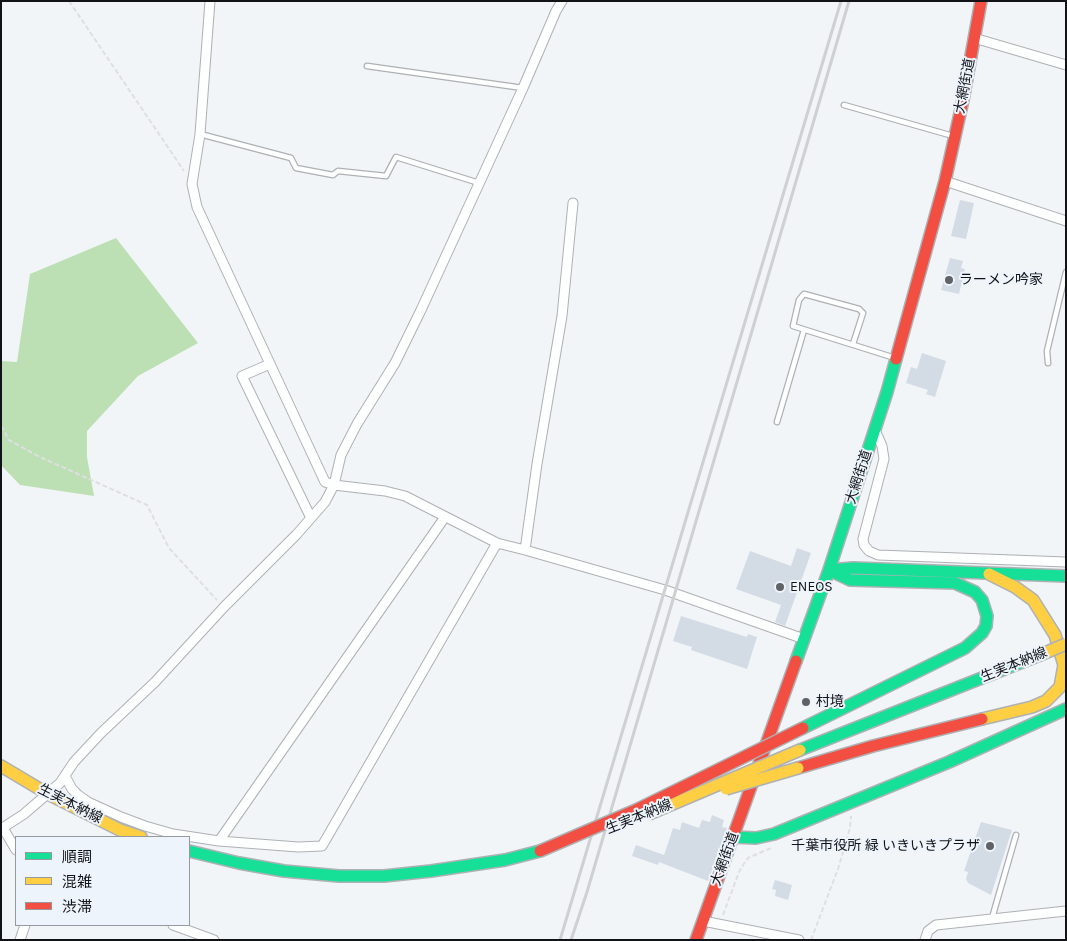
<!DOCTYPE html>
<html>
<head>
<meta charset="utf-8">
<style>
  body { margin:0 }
  #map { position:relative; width:1067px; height:941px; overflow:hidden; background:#f2f5f8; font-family:Karla,"Noto Sans JP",sans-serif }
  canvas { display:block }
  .frame { position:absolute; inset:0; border:2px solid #111316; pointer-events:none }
  .legend { position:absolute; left:15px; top:836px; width:175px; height:90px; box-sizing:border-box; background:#eef4fc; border:1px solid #969aa0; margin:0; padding:6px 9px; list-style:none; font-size:15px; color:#111316 }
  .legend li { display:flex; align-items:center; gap:10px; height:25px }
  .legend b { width:25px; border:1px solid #969aa0 }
</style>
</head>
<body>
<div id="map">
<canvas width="1067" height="941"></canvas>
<div class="frame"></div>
<ul class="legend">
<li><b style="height:6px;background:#16e098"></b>順調</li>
<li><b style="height:6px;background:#ffcf43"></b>混雑</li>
<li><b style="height:6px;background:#f24e42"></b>渋滞</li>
</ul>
</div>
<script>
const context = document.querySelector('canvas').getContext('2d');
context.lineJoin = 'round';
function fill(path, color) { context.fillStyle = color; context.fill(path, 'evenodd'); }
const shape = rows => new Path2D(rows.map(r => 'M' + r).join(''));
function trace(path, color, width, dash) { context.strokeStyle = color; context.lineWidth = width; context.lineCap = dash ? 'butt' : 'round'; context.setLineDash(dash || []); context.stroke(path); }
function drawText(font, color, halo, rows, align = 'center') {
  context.font = font + ' Karla,"Noto Sans JP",sans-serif'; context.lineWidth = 4; context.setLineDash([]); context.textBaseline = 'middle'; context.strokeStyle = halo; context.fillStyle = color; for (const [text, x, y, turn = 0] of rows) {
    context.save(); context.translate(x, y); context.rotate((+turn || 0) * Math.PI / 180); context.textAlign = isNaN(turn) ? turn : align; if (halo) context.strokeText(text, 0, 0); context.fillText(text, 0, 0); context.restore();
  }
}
const forest = shape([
  [116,238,198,343,138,376,87,431,87,457,94,496,20,485,1,465,1,361,17,362,30,274]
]);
const building = shape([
  [960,200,974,203,966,239,951,236],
  [950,258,963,261,961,268,965,269,959,294,941,290],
  [922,353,946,361,935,397,926,394,928,390,906,383,911,367,917,369],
  [797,548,811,553,785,626,775,622,781,605,736,589,750,551,791,566],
  [681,616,747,637,748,634,757,637,747,669,691,650,692,647,673,641],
  [712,815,724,820,722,827,727,828,708,881,659,862,658,865,632,856,636,845,664,855,673,828,680,830,682,822,699,828,702,820,710,822],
  [981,822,1012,830,991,895,968,883,966,879,968,872,964,871],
  [775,880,792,885,788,900,775,896,776,890,772,889]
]);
const path = shape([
  [69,1,184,171],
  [1,426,9,440,40,457,147,505,169,548,217,600],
  [723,915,739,872,743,865,748,858,771,848],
  [811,940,838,869,850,828,851,816]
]);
const lane = shape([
  [367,66,523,88],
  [844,105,953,136],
  [200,134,291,158,296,168,333,175,338,171,386,176,396,157,479,183],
  [853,344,863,313,859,309,804,294,799,300,793,326,895,358],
  [1048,363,1047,351,1066,272],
  [777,422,804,330],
  [992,918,1016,835]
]);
const street = shape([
  [210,1,200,134,192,184,197,207,325,482,334,485,385,491,405,496,497,543,525,550,537,464,562,316,573,203],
  [974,38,1066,65],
  [945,181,1066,221],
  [270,364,242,376,311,518],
  [875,430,882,446,884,459,863,539,864,545,869,551,878,555,1066,562],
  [525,550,665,590,804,639],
  [65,776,72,789,78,795,88,802,121,817,145,826,173,834,219,841,445,517],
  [3,828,16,850],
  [1,829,24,814,60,783,74,762,101,733,155,682,224,607,297,534,325,502,334,485,341,455,357,424,395,363,421,310,523,88,556,11,562,1],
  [219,841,298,847,322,846,497,543],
  [703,921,799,940],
  [173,925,214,940],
  [20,940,25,925],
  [925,940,928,931,936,925,1066,911]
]);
const fast = shape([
  [830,570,853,568,1066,576],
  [796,661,829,570,887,392,896,359],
  [803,728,965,648,982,633,986,626,987,616,982,600,975,592,955,583,850,580,829,570],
  [800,750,1040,655],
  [733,837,756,838,774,834,949,762,1066,709],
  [189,851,239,863,284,871,339,876,384,876,431,871,505,860,540,851]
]);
const slow = shape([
  [982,719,1032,707,1046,701,1060,687,1064,665,1055,635,1033,600,1015,587,989,574],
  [1,766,48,794,120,830,141,837]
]);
const jam = shape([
  [896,359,945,181,963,100,981,1],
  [798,768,873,746,982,719],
  [696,940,796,661]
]);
const rail = shape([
  [560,940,841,1],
  [571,940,587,892,849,1]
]);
const slowBridge = shape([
  [1040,655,1066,644],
  [726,789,798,768],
  [649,814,800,750]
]);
const jamBridge = shape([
  [540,851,636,810,803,728]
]);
const markers = [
  [949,280,5,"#606265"],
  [780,587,5,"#606265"],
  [806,702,5,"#606265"],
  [990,846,5,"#606265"]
];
const streetNames = [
  ["大網街道",965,86,-79],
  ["大網街道",859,477,-72],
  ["生実本納線",1014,665,-22],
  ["生実本納線",70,804,27],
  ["生実本納線",639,817,-22],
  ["大網街道",725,859,-70]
];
const poiNames = [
  ["ラーメン吟家",959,280],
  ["ENEOS",790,587],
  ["村境",816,702],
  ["千葉市役所 緑 いきいきプラザ",980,846,"right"]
];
fill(forest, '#bce0b4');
fill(building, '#d3dbe5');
trace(lane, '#aeb1b4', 7);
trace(street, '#aeb1b4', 11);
trace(fast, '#aeb1b4', 14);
trace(slow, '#aeb1b4', 14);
trace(jam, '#aeb1b4', 14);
trace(path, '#dedfe0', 2, [5, 2.5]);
trace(lane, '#fdfefe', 4.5);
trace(street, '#fdfefe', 9);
trace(fast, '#16e098', 11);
trace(slow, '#ffcf43', 11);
trace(jam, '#f24e42', 11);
trace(rail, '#ced0d1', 3);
trace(slowBridge, '#aeb1b4', 14, []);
trace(jamBridge, '#aeb1b4', 14, []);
trace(slowBridge, '#ffcf43', 11);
trace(jamBridge, '#f24e42', 11);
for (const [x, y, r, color] of markers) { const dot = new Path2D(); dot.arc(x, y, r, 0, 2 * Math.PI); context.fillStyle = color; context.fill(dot); trace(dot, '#eef4fc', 2); }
drawText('14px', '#111316', '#eef4fc', streetNames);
drawText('14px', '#111316', '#eef4fc', poiNames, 'left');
</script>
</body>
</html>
